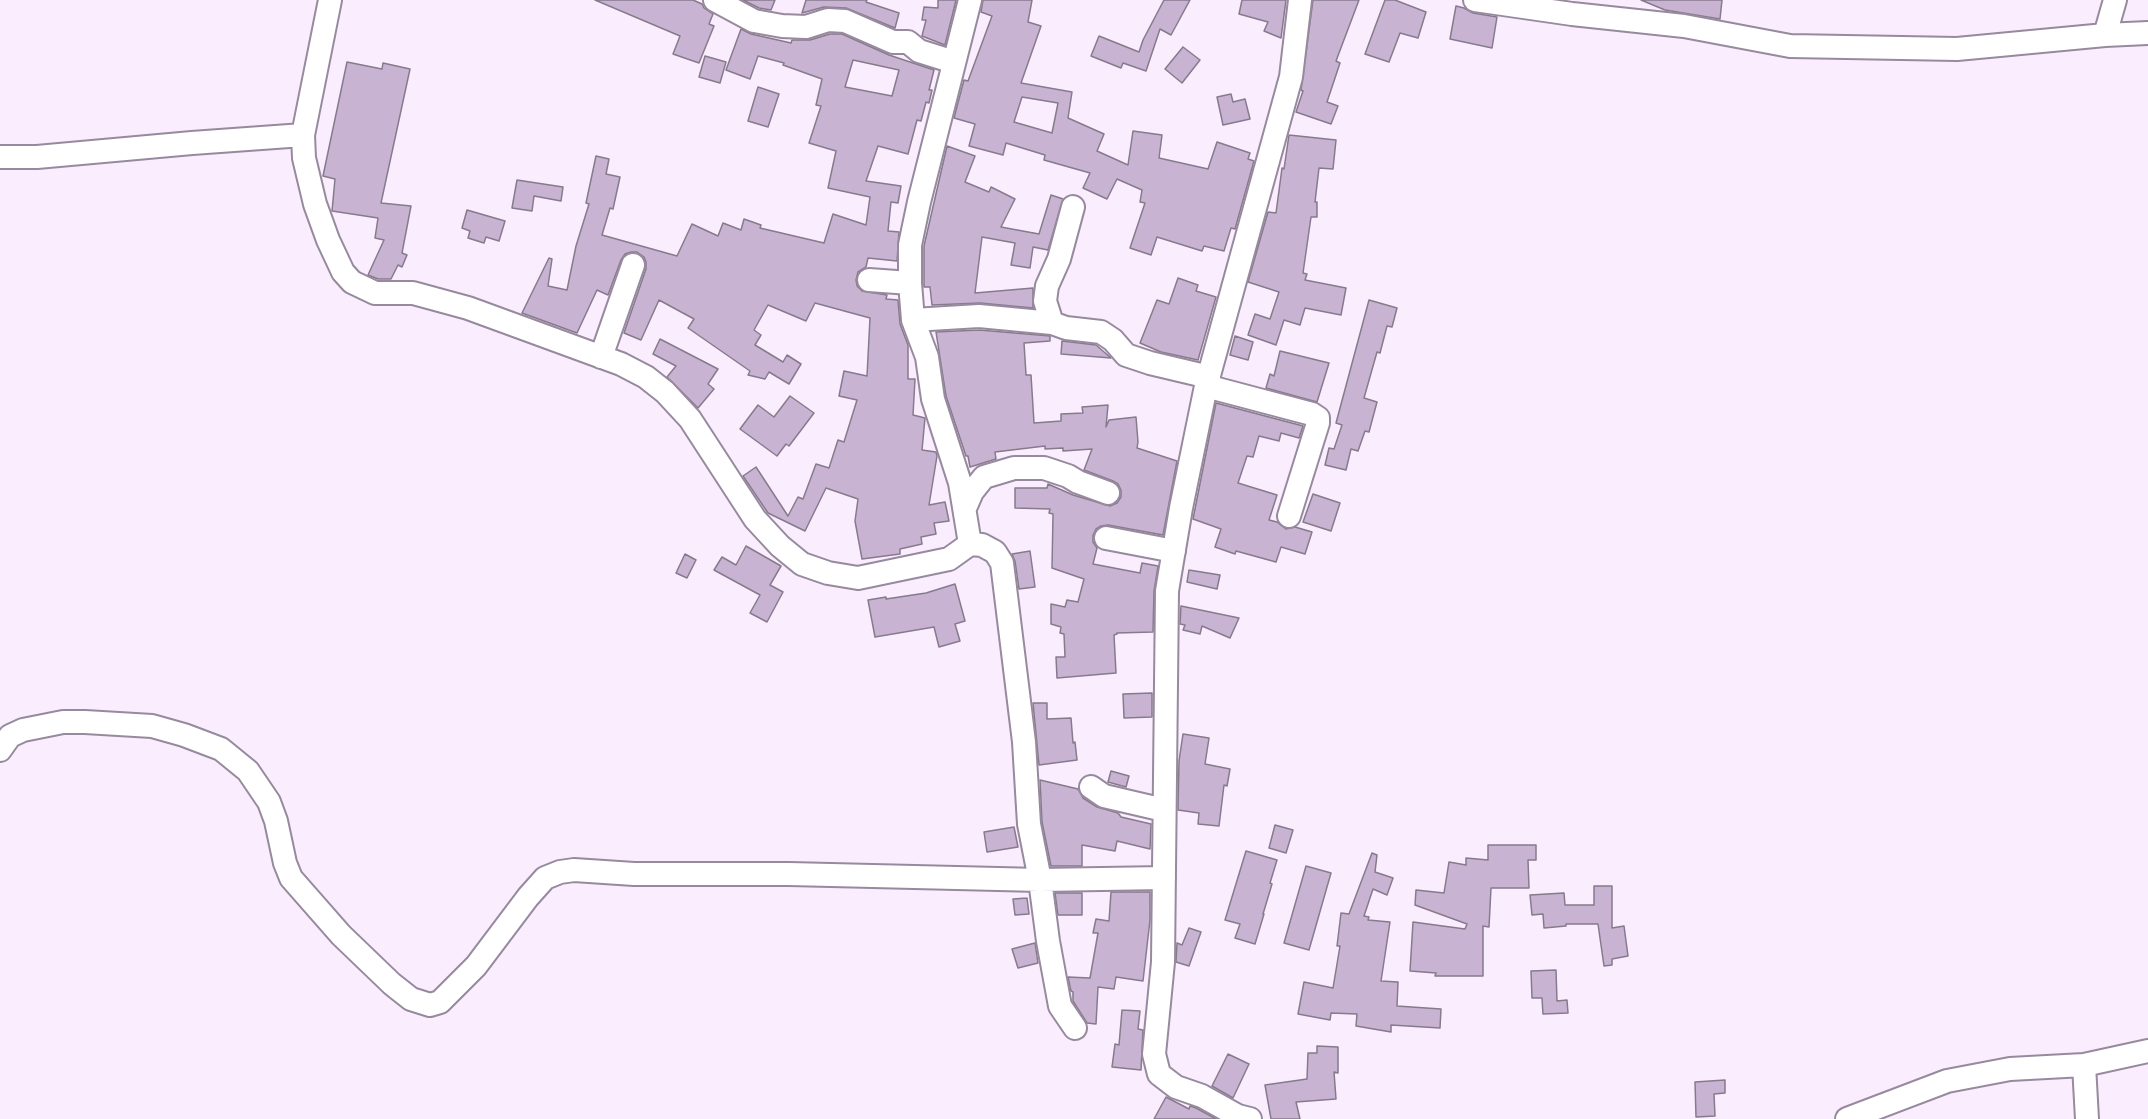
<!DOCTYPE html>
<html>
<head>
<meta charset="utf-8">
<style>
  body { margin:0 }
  canvas { display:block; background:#f9edfe }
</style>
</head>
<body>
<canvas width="2148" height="1119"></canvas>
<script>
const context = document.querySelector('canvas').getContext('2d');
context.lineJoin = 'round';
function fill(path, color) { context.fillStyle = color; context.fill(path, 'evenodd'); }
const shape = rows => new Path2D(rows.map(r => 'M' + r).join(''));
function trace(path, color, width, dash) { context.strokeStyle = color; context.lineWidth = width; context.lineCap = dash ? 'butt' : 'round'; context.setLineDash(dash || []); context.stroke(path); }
const building = shape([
  [595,0,693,0,702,4,704,8,713,14,709,24,714,26,699,63,673,54,680,36,595,0],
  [743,0,775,0,771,10,759,8,743,0],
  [806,0,867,0,866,2,899,13,895,28,846,8,824,7,802,13,806,0],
  [938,0,956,0,945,45,922,36,926,20,922,20,924,7,938,8,938,0],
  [983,0,1032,0,1028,22,1041,26,1021,83,1072,92,1068,118,1104,134,1097,151,1128,165,1133,131,1162,135,1159,158,1208,169,1217,142,1250,153,1248,159,1254,161,1235,229,1231,228,1224,251,1204,246,1202,251,1157,237,1151,255,1130,248,1145,203,1140,202,1142,190,1117,179,1107,199,1083,188,1090,173,1044,160,1045,155,1006,143,1003,155,969,146,975,124,954,118,964,80,968,81,992,16,981,12,983,0],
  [1022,97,1058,103,1052,133,1014,122,1022,97],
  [1164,0,1190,0,1171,35,1160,29,1146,71,1123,63,1121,68,1091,56,1099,36,1139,52,1143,40,1164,0],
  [1242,0,1286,0,1281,38,1264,31,1268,22,1239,14,1242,0],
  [1313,0,1359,0,1336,61,1340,63,1327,102,1338,106,1331,124,1296,112,1303,91,1301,90,1313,0],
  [1385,0,1395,0,1426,12,1418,38,1400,33,1389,62,1365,54,1385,0],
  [1641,0,1722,0,1720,19,1665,10,1641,0],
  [1456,6,1464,8,1473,13,1497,17,1492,48,1450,39,1456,6],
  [741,29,751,34,791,43,792,40,810,40,830,34,842,34,889,55,934,70,929,90,932,90,929,103,926,102,921,121,917,120,908,154,878,146,866,181,901,186,898,203,891,202,888,231,899,232,897,261,868,258,866,267,858,272,856,280,857,286,862,291,887,295,886,299,898,300,900,324,908,345,908,379,915,379,913,415,925,418,922,450,936,452,937,456,929,505,945,502,949,521,934,523,936,534,921,537,922,544,900,549,900,554,862,559,855,521,858,499,826,488,805,531,768,513,743,476,756,467,788,516,798,497,803,499,816,464,829,468,838,440,844,442,857,400,839,396,844,371,867,376,870,318,815,303,806,321,768,305,754,330,761,335,755,345,783,362,787,355,801,364,789,384,769,372,765,379,748,375,750,371,688,328,694,319,659,300,641,340,624,333,646,269,646,262,644,257,637,252,631,252,625,254,621,260,608,295,597,290,577,333,522,313,549,258,552,259,548,286,567,290,576,246,589,204,586,203,596,156,609,159,606,174,620,177,613,209,610,208,602,235,677,256,692,224,718,236,723,223,741,230,744,219,761,225,760,228,824,243,833,214,866,225,870,197,828,188,836,151,809,143,821,106,816,105,822,79,783,65,784,63,758,56,750,79,726,70,741,29],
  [853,60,899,70,892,96,845,87,853,60],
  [1183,47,1200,60,1182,83,1165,69,1183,47],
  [705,56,726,62,720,83,699,77,705,56],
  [347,62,382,69,383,63,410,69,381,203,411,206,402,253,407,255,402,267,398,265,391,279,378,279,368,275,384,240,375,238,378,218,332,211,335,179,323,176,347,62],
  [758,87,779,94,768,127,748,121,758,87],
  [1231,94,1233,102,1245,99,1250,119,1223,125,1217,97,1231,94],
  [1289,135,1336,140,1333,169,1319,168,1315,202,1317,202,1317,217,1311,217,1303,273,1307,274,1305,280,1346,288,1341,315,1305,308,1300,325,1284,320,1276,345,1248,335,1255,314,1270,319,1279,292,1248,282,1268,212,1276,213,1282,168,1284,169,1289,135],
  [947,146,975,156,965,182,989,192,991,187,1015,199,1001,227,1039,234,1051,195,1063,199,1048,250,1033,247,1030,268,1011,265,1015,243,982,237,975,293,1033,288,1033,308,980,303,932,305,930,287,924,287,924,246,947,146],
  [517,180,563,187,561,201,534,196,532,211,512,208,517,180],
  [467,210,505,221,499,241,486,237,484,243,468,238,470,231,462,228,467,210],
  [1178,278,1198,285,1196,291,1216,297,1198,360,1161,352,1140,343,1157,300,1169,304,1178,278],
  [1369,300,1397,308,1392,327,1387,326,1380,353,1377,352,1364,398,1377,402,1369,432,1365,431,1358,451,1351,449,1346,470,1325,465,1329,448,1334,449,1342,425,1336,423,1369,300],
  [979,330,1050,336,1050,341,1024,343,1026,375,1031,375,1034,423,1061,421,1061,414,1083,413,1082,407,1108,405,1106,427,1109,420,1136,417,1138,442,1137,448,1177,461,1163,535,1108,525,1101,526,1096,529,1093,535,1093,542,1097,548,1093,564,1140,573,1142,563,1158,566,1154,591,1153,632,1117,633,1117,634,1114,635,1116,673,1057,678,1056,657,1065,657,1064,634,1060,633,1061,627,1051,624,1051,604,1065,607,1067,600,1078,602,1084,579,1052,568,1053,514,1049,513,1050,509,1015,508,1015,488,1047,488,1048,484,1073,495,1110,506,1117,503,1121,497,1121,490,1118,484,1113,481,1084,470,1092,449,1063,451,1063,448,1045,449,1045,446,995,452,996,459,970,467,968,456,966,456,946,396,936,332,979,330],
  [1235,336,1253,342,1248,360,1230,355,1235,336],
  [660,339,718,369,708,384,714,389,698,408,667,377,676,366,653,354,660,339],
  [1062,341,1096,345,1111,358,1061,354,1062,341],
  [1280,351,1329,363,1317,402,1266,388,1270,374,1274,376,1280,351],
  [790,396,814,413,789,446,786,444,777,456,740,429,758,405,774,417,790,396],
  [1216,403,1303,426,1299,438,1281,433,1279,441,1259,436,1253,457,1247,456,1238,483,1277,495,1269,520,1277,522,1286,529,1295,527,1312,532,1305,554,1281,547,1276,562,1236,551,1235,554,1215,547,1221,529,1193,519,1216,403],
  [1313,494,1340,503,1331,531,1303,522,1313,494],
  [746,546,781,566,770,585,783,592,767,622,750,613,760,595,714,570,722,557,736,565,746,546],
  [1030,551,1035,587,1019,589,1015,561,1012,554,1030,551],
  [685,554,696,560,687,578,676,573,685,554],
  [1189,570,1220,575,1217,589,1187,582,1189,570],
  [955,584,965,621,955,624,960,641,939,647,934,627,875,637,868,600,886,597,886,599,926,593,955,584],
  [1181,606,1239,618,1230,638,1202,626,1200,634,1183,630,1185,625,1180,624,1181,606],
  [1152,693,1152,717,1124,718,1123,694,1152,693],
  [1033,703,1047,703,1047,719,1071,718,1073,743,1075,742,1077,760,1039,765,1033,703],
  [1183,734,1209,738,1205,764,1230,769,1227,786,1224,785,1219,826,1198,824,1199,813,1178,810,1179,761,1183,734],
  [1111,771,1129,776,1126,787,1108,782,1111,771],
  [1040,780,1078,789,1083,798,1097,807,1118,813,1121,817,1151,824,1150,849,1117,841,1115,851,1082,845,1082,866,1051,866,1042,822,1040,780],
  [1275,825,1293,830,1286,853,1269,848,1275,825],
  [1014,827,1018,847,987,852,984,832,1014,827],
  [1488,845,1536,845,1536,860,1528,860,1529,888,1491,888,1489,927,1483,926,1483,976,1435,976,1436,973,1410,971,1413,922,1465,929,1467,924,1415,905,1416,890,1444,893,1449,862,1466,865,1466,858,1488,860,1488,845],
  [1246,851,1277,860,1270,883,1272,884,1263,914,1264,914,1255,944,1235,938,1240,924,1225,920,1246,851],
  [1372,853,1377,855,1375,872,1393,878,1387,895,1373,889,1364,916,1369,917,1368,920,1390,922,1381,981,1398,982,1397,1006,1441,1009,1440,1028,1391,1025,1391,1032,1356,1026,1357,1014,1331,1013,1330,1020,1298,1014,1304,982,1333,988,1340,946,1337,946,1341,913,1349,914,1372,853],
  [1306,866,1331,873,1309,950,1284,943,1306,866],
  [1594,886,1612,886,1612,928,1624,926,1628,956,1612,959,1612,965,1604,966,1598,924,1566,924,1566,926,1544,928,1543,914,1532,915,1530,895,1564,893,1565,905,1594,905,1594,886],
  [1111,892,1150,892,1150,920,1143,981,1116,977,1114,989,1098,987,1096,1024,1087,1023,1073,1001,1073,992,1071,991,1068,977,1090,978,1098,933,1093,933,1096,919,1109,921,1111,892],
  [1055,893,1082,893,1082,915,1058,915,1055,893],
  [1027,898,1029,914,1015,915,1013,899,1027,898],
  [1189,928,1201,932,1189,966,1176,962,1177,943,1182,945,1189,928],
  [1035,943,1038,963,1018,968,1012,949,1035,943],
  [1556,970,1557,1001,1567,1000,1568,1013,1543,1014,1542,998,1532,998,1531,971,1556,970],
  [1122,1010,1140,1011,1138,1029,1143,1030,1141,1070,1112,1067,1115,1044,1119,1045,1122,1010],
  [1317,1046,1338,1047,1338,1073,1334,1072,1336,1099,1296,1102,1300,1119,1271,1119,1265,1085,1307,1079,1308,1053,1317,1053,1317,1046],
  [1228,1054,1249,1064,1233,1098,1212,1086,1228,1054],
  [1725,1080,1725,1093,1714,1094,1715,1116,1696,1117,1695,1082,1725,1080],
  [1166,1097,1189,1109,1190,1106,1196,1108,1216,1119,1154,1119,1166,1097]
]);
const minor = shape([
  [715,0,754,21,782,26,806,27,828,20,845,21,893,42,908,42,919,51,954,62],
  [970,0,919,202,910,245,910,283,913,320,927,357,933,399,960,483,970,544],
  [1475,0,1572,14,1684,26,1790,46,1957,49,2105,35,2148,33],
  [2105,35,2115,0],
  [303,135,330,0],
  [0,157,37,157,192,143,303,135,304,158,315,204,328,240,343,272,352,282,375,293,413,293,468,308,621,364,646,377,665,392,690,419,755,519,780,546,802,564,828,573,858,578,949,559,970,544,982,545,995,552,1002,563,1024,742,1029,824,1040,880,1048,941,1060,1006,1075,1028],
  [869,280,910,283],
  [913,320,979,316,1052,323,1066,328,1101,332,1113,340,1126,355,1150,363,1209,377],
  [1052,323,1045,301,1047,286,1059,259,1073,207],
  [601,357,633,265],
  [1206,386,1312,414,1318,418,1318,423,1289,516],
  [965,508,972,492,984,477,1014,468,1044,468,1068,476,1078,482,1108,493],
  [1106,538,1174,551],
  [0,750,10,736,23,730,63,722,85,722,152,726,184,735,221,749,248,771,269,802,276,821,285,863,291,878,341,935,392,984,411,999,430,1005,440,1002,476,966,528,897,545,878,560,872,574,870,634,874,789,874,1040,880,1164,878],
  [1091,787,1104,796,1164,810],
  [2084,1065,2087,1119],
  [1250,1119,1238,1116,1202,1096,1176,1087,1159,1074,1154,1054,1163,962,1167,591,1181,508,1206,386,1291,77,1300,0],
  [1847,1119,1947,1081,2010,1069,2084,1065,2148,1051]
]);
fill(building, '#c9b3d2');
trace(building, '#877a8d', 1.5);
trace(minor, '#978a9e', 26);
trace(minor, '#fff', 22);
</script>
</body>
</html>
